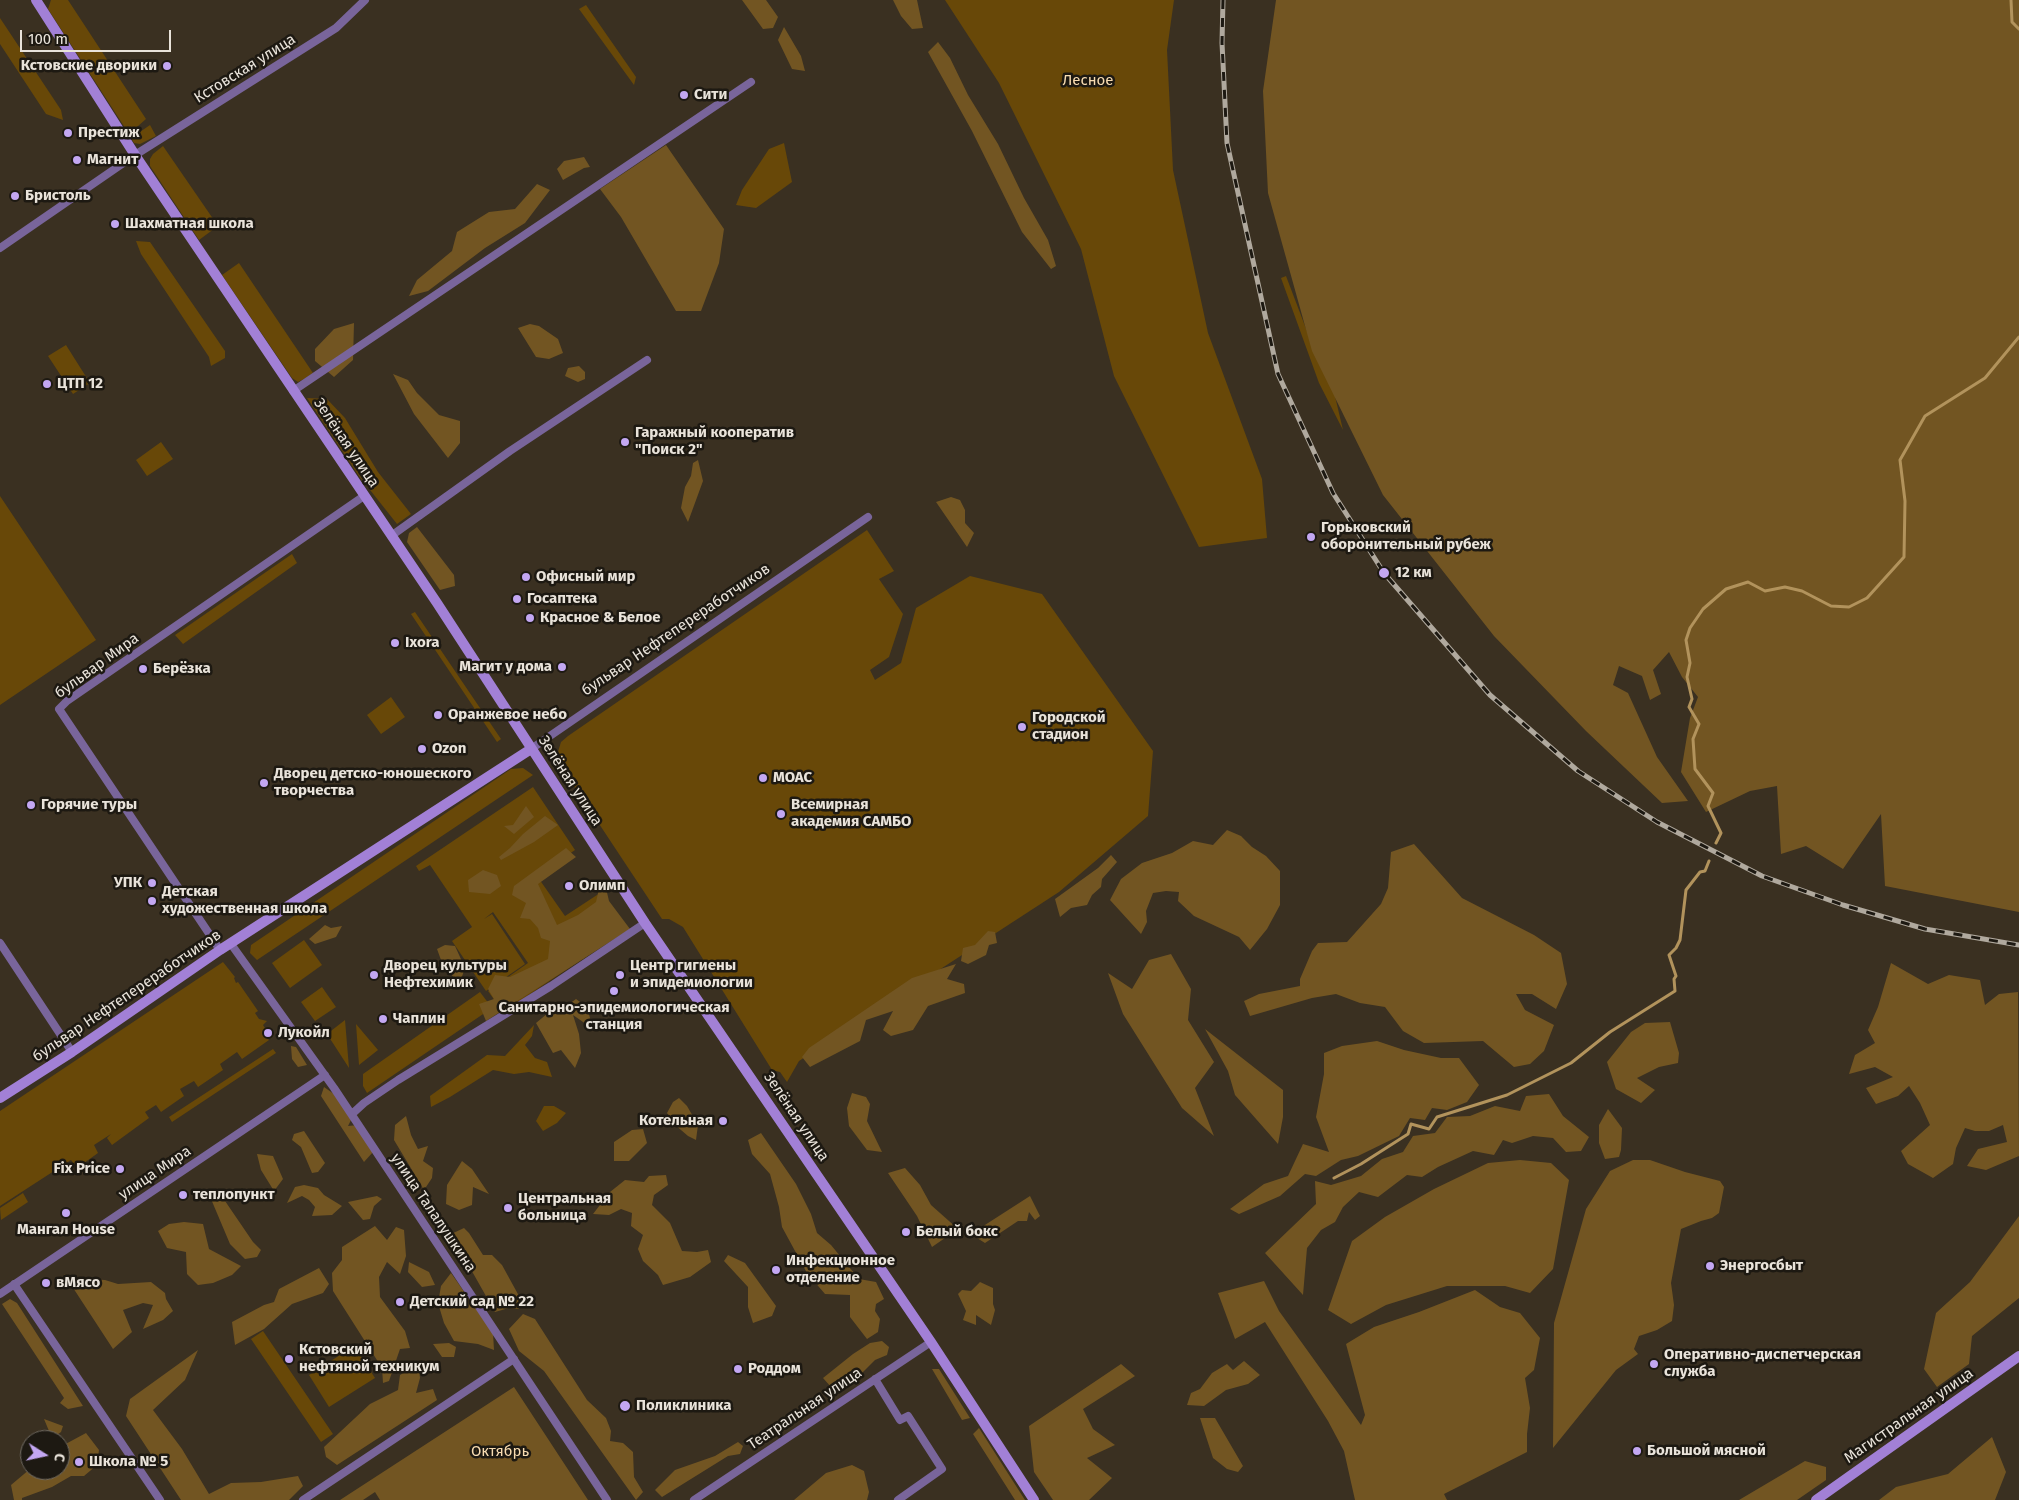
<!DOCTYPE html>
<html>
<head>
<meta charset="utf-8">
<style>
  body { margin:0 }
  #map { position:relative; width:2019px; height:1500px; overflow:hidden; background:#3a3021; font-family:"Fira Sans",sans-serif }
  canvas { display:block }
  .north { position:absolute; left:20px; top:1430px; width:50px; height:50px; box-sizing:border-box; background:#1d1912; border:1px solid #6f6a62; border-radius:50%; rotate:100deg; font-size:14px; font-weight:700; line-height:20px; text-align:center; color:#e9e3da }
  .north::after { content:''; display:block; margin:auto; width:18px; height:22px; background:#c3a7f2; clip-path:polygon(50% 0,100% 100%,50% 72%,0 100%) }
  .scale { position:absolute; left:20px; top:30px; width:151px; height:22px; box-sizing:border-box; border:2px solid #e9e3da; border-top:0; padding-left:6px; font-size:15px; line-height:18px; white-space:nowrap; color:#e9e3da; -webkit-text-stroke:4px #1d1912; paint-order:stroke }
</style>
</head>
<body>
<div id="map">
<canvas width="2019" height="1500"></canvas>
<div class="north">С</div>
<div class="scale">100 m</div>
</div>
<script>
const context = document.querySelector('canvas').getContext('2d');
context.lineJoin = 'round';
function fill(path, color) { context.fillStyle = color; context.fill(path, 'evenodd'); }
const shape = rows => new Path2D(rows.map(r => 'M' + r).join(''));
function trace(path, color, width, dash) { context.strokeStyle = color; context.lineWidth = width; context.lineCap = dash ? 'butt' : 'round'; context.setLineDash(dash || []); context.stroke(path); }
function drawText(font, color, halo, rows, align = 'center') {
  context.font = font + ' "Fira Sans",sans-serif'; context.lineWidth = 5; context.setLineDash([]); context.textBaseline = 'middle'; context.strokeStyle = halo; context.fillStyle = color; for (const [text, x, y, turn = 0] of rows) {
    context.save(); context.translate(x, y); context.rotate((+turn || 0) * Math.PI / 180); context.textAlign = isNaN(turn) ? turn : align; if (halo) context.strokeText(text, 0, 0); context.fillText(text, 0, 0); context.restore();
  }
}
const green = shape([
  [51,0,68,0,146,119,129,134,48,9],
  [945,0,1174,0,1167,50,1173,170,1208,333,1262,479,1267,538,1199,547,1114,376,1081,249,999,83],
  [586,5,636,77,634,85,579,9],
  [0,18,61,110,63,120,46,114,0,44],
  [150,125,156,136,140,144,134,143,131,138],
  [784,143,792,182,756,208,736,205,742,190,769,149],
  [163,146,218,226,199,240,150,166,150,159,153,154],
  [136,241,150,242,225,351,225,358,211,366,209,357,141,254],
  [239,263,313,373,304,379,298,382,292,378,222,275],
  [1286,276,1313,347,1334,392,1343,430,1319,383,1281,278],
  [66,345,90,383,73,394,48,356],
  [307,398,327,399,345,418,378,472,411,514,397,524,359,476],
  [161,442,173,459,147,476,136,460],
  [0,496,96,640,0,705],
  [867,530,894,571,879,579,903,614,889,657,870,670,875,680,901,663,916,608,970,576,1042,594,1153,751,1148,816,1059,892,799,1061,787,1082,780,1072,772,1070,683,927,669,919,662,919,572,783,563,775,558,766,557,755,561,742,568,736],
  [292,554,297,563,183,644,175,635],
  [415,612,501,739,497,742,411,614],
  [391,697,405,717,381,734,367,715],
  [523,768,533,775,257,960,250,953,251,945,511,769],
  [533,787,575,850,537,876,565,916,600,893,626,930,503,1012,488,991,528,963,493,912,484,919,492,914,525,964,486,991,452,941,472,927,430,865,419,871,416,866],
  [304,940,322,965,290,988,272,963],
  [223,962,235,977,234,978,236,983,238,982,258,1011,255,1013,259,1019,267,1021,263,1025,268,1033,265,1035,269,1040,242,1059,237,1052,220,1064,223,1070,198,1087,194,1081,180,1089,184,1096,161,1112,156,1105,145,1112,149,1118,112,1145,107,1138,111,1134,94,1145,98,1153,77,1168,71,1160,0,1206,0,1111],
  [322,987,336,1007,315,1021,301,1002],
  [480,992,492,1008,367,1093,363,1086,363,1074],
  [345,1020,349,1068,327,1034],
  [356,1024,378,1050,359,1065],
  [534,1025,532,1036,525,1045,535,1058,547,1062,552,1077,529,1072,514,1074,493,1070,450,1097,431,1107,430,1096,487,1055,505,1056],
  [273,1049,276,1053,172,1122,169,1117],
  [544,1106,554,1106,566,1113,557,1123,543,1131,536,1121],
  [23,1193,28,1202,1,1220,0,1208],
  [263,1331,333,1434,321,1442,251,1339],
  [354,1346,375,1378,329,1407,309,1375]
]);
const forest = shape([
  [742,0,766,0,778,17,773,28,763,29],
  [893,0,917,0,923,28,912,29,901,16],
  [1276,0,2019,0,2019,912,1885,886,1881,814,1843,869,1806,846,1781,854,1777,786,1750,791,1706,812,1681,772,1690,718,1698,697,1682,677,1669,652,1653,670,1661,694,1650,700,1642,676,1619,666,1613,685,1628,693,1657,757,1688,801,1662,803,1586,731,1494,636,1383,495,1312,351,1268,193,1263,91],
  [784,27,801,56,805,71,792,69,778,40],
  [938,42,950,58,968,95,998,144,1024,198,1048,240,1056,266,1051,269,1022,232,972,131,928,52],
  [666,145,724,229,719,263,701,311,676,311,621,217,600,189],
  [584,157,590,167,584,168,563,180,557,169,564,161],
  [537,184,550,190,525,223,485,248,428,291,409,296,417,280,452,251,457,232,489,212,515,209],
  [354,323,353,360,334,377,315,361,315,349,334,329],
  [530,324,539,326,558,339,563,353,549,359,536,357,518,328],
  [579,366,585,372,585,379,578,382,565,376,568,368],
  [393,374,408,380,417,393,439,415,460,421,460,443,448,458,414,414],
  [698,460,703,481,688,522,681,508,685,487,691,476,693,463],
  [951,497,960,500,965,510,965,523,974,533,967,547,936,502],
  [417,527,454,575,455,586,440,590,407,542,409,533],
  [526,806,534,817,514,834,504,826,513,825],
  [545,816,558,825,534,842,501,860,499,857,510,848,523,834],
  [1227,830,1241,836,1252,847,1266,856,1280,871,1280,905,1267,929,1250,950,1239,937,1194,916,1178,901,1179,892,1166,891,1153,893,1146,911,1147,922,1141,934,1110,900,1121,879,1142,863,1172,853,1193,841,1213,845],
  [1414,844,1462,898,1534,935,1561,953,1567,984,1556,1009,1532,994,1516,994,1525,1010,1554,1025,1544,1051,1530,1064,1514,1067,1483,1041,1424,1043,1403,1031,1385,1007,1360,1003,1336,994,1312,998,1250,1016,1244,1001,1259,994,1300,986,1300,979,1312,951,1318,943,1347,942,1381,904,1388,888,1391,852],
  [566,848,576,857,538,884,557,925,578,915,596,902,601,880,605,884,609,901,630,929,486,1021,479,1004,494,999,488,989,495,975,510,977,548,959,550,941,541,938,538,928,530,919,520,918,526,903,512,895,514,886],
  [1111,855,1117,862,1102,879,1101,887,1092,895,1087,905,1071,908,1060,917,1055,899,1098,868],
  [483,870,497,875,501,886,490,894,469,892,468,880],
  [325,925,331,928,342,926,336,937,315,944,309,939],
  [988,931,995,932,997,943,989,945,986,955,968,964,961,961,963,948,975,945],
  [445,945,455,946,465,968,459,985,441,960,437,949],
  [1171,954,1191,989,1188,1020,1214,1062,1195,1088,1214,1136,1182,1108,1123,1014,1108,973,1132,989,1149,960],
  [1891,963,1928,984,1949,975,1980,980,1985,1005,1999,994,2018,992,2019,1156,1986,1170,1967,1166,1978,1149,2007,1142,2003,1125,1989,1131,1975,1131,1965,1128,1956,1148,1953,1164,1933,1178,1908,1164,1901,1151,1930,1125,1920,1103,1909,1086,1898,1096,1876,1104,1866,1088,1893,1077,1875,1067,1849,1074,1855,1055,1875,1043,1868,1030,1878,1007],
  [956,964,947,979,964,984,965,993,928,1006,913,1030,891,1036,883,1030,893,1011,866,1020,860,1041,810,1067,802,1057,809,1048,912,978],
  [576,999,587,1007,593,1029,573,1015,579,1034,581,1053,575,1068,561,1050,553,1053,536,1023,554,1008,562,1009],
  [1670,1022,1679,1053,1678,1063,1659,1067,1637,1078,1655,1090,1641,1103,1616,1089,1607,1062,1631,1032,1645,1023],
  [1205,1029,1283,1090,1283,1117,1278,1144,1235,1095,1228,1071],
  [1377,1041,1404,1050,1441,1058,1459,1058,1479,1085,1467,1102,1447,1110,1432,1108,1425,1120,1410,1118,1399,1136,1358,1156,1341,1160,1316,1176,1305,1174,1280,1196,1239,1214,1230,1209,1264,1184,1288,1176,1303,1144,1329,1152,1316,1117,1324,1074,1324,1053,1342,1046],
  [291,1046,296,1047,307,1065,298,1067,292,1059],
  [324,1087,334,1094,352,1118,348,1126,358,1125,373,1152,364,1162,321,1096],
  [852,1093,866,1097,870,1104,867,1121,882,1152,867,1150,849,1126,847,1108],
  [1549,1094,1563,1116,1589,1137,1581,1151,1566,1152,1553,1138,1533,1136,1512,1143,1503,1140,1494,1155,1473,1151,1438,1167,1422,1177,1407,1175,1378,1197,1359,1192,1343,1207,1335,1222,1321,1230,1307,1248,1303,1295,1265,1253,1316,1204,1315,1181,1331,1185,1361,1176,1382,1159,1403,1152,1413,1136,1435,1133,1447,1117,1470,1116,1495,1106,1520,1111,1526,1096],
  [679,1098,687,1106,698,1125,696,1140,688,1136,674,1124,667,1113,673,1102],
  [1608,1109,1622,1128,1621,1150,1619,1157,1605,1159,1599,1143,1599,1125],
  [406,1116,411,1135,418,1149,428,1146,423,1161,433,1168,432,1178,424,1190,394,1140,395,1125],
  [643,1129,647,1143,629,1161,614,1161,614,1142,632,1130],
  [304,1131,325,1163,318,1172,312,1173,301,1147,292,1140,294,1134],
  [761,1133,796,1184,811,1214,817,1233,831,1245,859,1279,876,1282,884,1299,876,1304,875,1311,880,1319,878,1332,867,1339,850,1317,850,1295,825,1294,807,1273,782,1227,779,1207,770,1174,752,1154,748,1140],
  [257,1154,273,1156,283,1179,274,1191,261,1170],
  [1520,1160,1551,1163,1569,1180,1553,1269,1530,1293,1505,1286,1447,1286,1386,1305,1351,1324,1328,1310,1352,1241,1385,1217,1434,1189,1488,1163],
  [1633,1160,1650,1160,1685,1172,1720,1181,1724,1187,1719,1213,1712,1218,1701,1221,1681,1229,1671,1283,1674,1305,1672,1321,1657,1330,1639,1336,1634,1349,1638,1354,1616,1370,1553,1448,1554,1323,1586,1209,1610,1171],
  [462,1161,472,1169,489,1194,473,1187,472,1205,459,1210,446,1204,447,1185],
  [905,1168,920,1185,931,1205,958,1229,932,1247,917,1216,888,1173],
  [666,1175,668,1185,654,1195,652,1205,670,1223,682,1251,697,1252,708,1250,711,1262,690,1277,663,1285,658,1275,643,1261,638,1249,643,1235,631,1226,632,1213,621,1209,609,1215,593,1214,610,1192,625,1180,644,1182,649,1176],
  [304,1185,318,1188,324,1195,342,1206,332,1215,312,1216,315,1207,309,1200,302,1196,287,1203,295,1187],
  [377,1196,382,1199,374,1206,370,1219,363,1220,348,1202],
  [1030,1196,1040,1216,1035,1220,1029,1212,1027,1221,1018,1221,985,1243,977,1238,974,1232],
  [223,1198,253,1242,261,1250,257,1257,245,1259,230,1244,211,1199],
  [2019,1216,2019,1298,1972,1336,1969,1364,1937,1387,1924,1369,1936,1313,1970,1282],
  [184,1222,203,1224,209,1249,241,1266,232,1275,213,1283,198,1285,187,1274,186,1252,167,1248,158,1231,169,1224],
  [375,1226,387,1240,396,1227,404,1230,406,1256,400,1274,387,1262,379,1277,380,1297,405,1331,410,1348,400,1349,389,1381,383,1383,382,1368,333,1291,332,1273,342,1260,342,1247],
  [464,1228,469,1233,483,1255,492,1255,502,1265,519,1296,519,1309,509,1308,495,1312,469,1266,447,1236],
  [728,1255,745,1263,776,1306,772,1316,753,1323,748,1307,748,1287,724,1261],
  [409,1262,429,1272,435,1285,422,1287,408,1272],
  [319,1268,329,1284,323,1293,292,1304,264,1329,235,1345,232,1322,264,1305,274,1302,279,1289],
  [451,1273,493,1333,494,1350,478,1344,454,1341,444,1323,438,1303,441,1286],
  [64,1274,72,1278,105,1280,118,1284,151,1282,165,1293,166,1299,173,1311,163,1320,143,1329,153,1305,143,1303,123,1310,132,1332,113,1349],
  [1264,1281,1279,1311,1361,1425,1365,1415,1346,1344,1374,1327,1419,1312,1475,1290,1500,1307,1520,1313,1540,1338,1534,1370,1525,1378,1530,1408,1527,1434,1527,1452,1444,1494,1447,1500,1355,1500,1344,1451,1328,1421,1265,1322,1235,1339,1218,1293],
  [980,1282,993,1288,993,1304,995,1310,991,1325,976,1315,976,1325,963,1320,966,1311,958,1294,962,1290,971,1291],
  [10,1299,17,1303,83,1406,68,1409,60,1403,64,1398,2,1304],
  [523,1314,535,1319,587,1400,606,1418,611,1431,610,1441,623,1443,633,1452,634,1477,643,1492,636,1500,544,1371,519,1351,509,1329],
  [882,1341,889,1347,887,1355,875,1360,859,1376,849,1375,831,1387,823,1378,853,1354,870,1343],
  [449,1343,456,1347,454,1357,442,1357,433,1344],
  [198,1350,185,1380,153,1410,182,1449,209,1494,231,1483,261,1482,298,1476,303,1486,289,1500,181,1500,126,1416,130,1399],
  [1244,1361,1260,1375,1248,1384,1226,1390,1204,1406,1187,1405,1191,1393,1200,1389,1212,1373,1227,1364,1233,1370],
  [1121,1364,1135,1376,1083,1409,1093,1429,1115,1445,1087,1458,1112,1478,1089,1500,1053,1500,1034,1472,1029,1426],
  [410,1369,419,1370,420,1378,416,1393,433,1389,437,1400,337,1465,326,1457,324,1447,370,1404,398,1390,400,1375],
  [932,1369,939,1369,970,1418,962,1420],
  [514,1387,588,1500,380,1500,375,1492,363,1500,340,1500],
  [1200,1418,1215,1418,1243,1466,1238,1472,1227,1469,1213,1458],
  [44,1419,63,1426,61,1432,50,1440,37,1440,49,1431],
  [979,1428,1025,1500,1015,1500,973,1434],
  [86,1433,99,1450,97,1465,84,1476,71,1476,52,1487,22,1498,22,1500,14,1500,11,1485,30,1469,60,1470,60,1447],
  [1992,1437,2006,1472,1995,1500,1879,1500,1896,1487,1948,1474],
  [738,1442,743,1446,740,1454,728,1456,662,1497,655,1490,675,1470,715,1456],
  [1805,1461,1826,1467,1826,1480,1797,1500,1739,1500],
  [852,1465,864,1471,869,1492,867,1500,794,1500,826,1473]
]);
const stream = shape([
  [2011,0,2012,22,2019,29],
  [1716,843,1721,833,1708,806,1713,793,1695,769,1693,739,1699,724,1689,707,1692,699,1687,677,1690,663,1686,640,1690,628,1703,609,1726,589,1748,582,1765,591,1785,587,1802,591,1831,606,1849,607,1867,598,1904,557,1905,501,1900,460,1925,416,1985,378,2019,337],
  [1334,1178,1361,1164,1408,1134,1411,1124,1429,1129,1437,1117,1507,1095,1571,1063,1610,1032,1675,991,1674,979,1676,976,1669,955,1676,948,1680,940,1686,890,1700,872,1705,871,1709,861]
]);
const street = shape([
  [0,248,135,155,336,28,365,0],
  [293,391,751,82],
  [391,536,510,451,647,360],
  [531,749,868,517],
  [0,943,72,1052],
  [231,944,334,1088,607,1500],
  [220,950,59,709,67,701,364,496],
  [352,1114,364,1103,398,1080,551,986,645,923],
  [14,1284,160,1500],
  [0,1294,325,1075],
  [875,1379,900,1420,908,1416,942,1469,898,1500],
  [303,1500,514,1359],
  [694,1500,931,1342]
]);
const secondary = shape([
  [36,0,135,155,437,603,645,923,931,1342,1034,1500],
  [0,1098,72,1052,220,950,531,749],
  [1816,1500,2019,1356]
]);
const rail = shape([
  [1223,0,1222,43,1227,143,1278,374,1333,493,1384,573,1490,695,1578,771,1657,822,1762,876,1843,905,1925,929,2019,945]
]);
const markers = [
  [167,66,5,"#c3a7f2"],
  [684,95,5,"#c3a7f2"],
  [68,133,5,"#c3a7f2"],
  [77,160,5,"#c3a7f2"],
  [15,196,5,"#c3a7f2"],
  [115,224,5,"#c3a7f2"],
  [47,384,5,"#c3a7f2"],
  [625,442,5,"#c3a7f2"],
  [1311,537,5,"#c3a7f2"],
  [1384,573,6,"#c3a7f2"],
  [526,577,5,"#c3a7f2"],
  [517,599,5,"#c3a7f2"],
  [530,618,5,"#c3a7f2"],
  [395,643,5,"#c3a7f2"],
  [562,667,5,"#c3a7f2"],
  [143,669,5,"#c3a7f2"],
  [438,715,5,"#c3a7f2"],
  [1022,727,5,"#c3a7f2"],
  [422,749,5,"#c3a7f2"],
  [763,778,5,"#c3a7f2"],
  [264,783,5,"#c3a7f2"],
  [31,805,5,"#c3a7f2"],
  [781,814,5,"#c3a7f2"],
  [152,883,5,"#c3a7f2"],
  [569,886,5,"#c3a7f2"],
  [152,901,5,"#c3a7f2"],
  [374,975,5,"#c3a7f2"],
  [620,975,5,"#c3a7f2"],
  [614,991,5,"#c3a7f2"],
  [383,1019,5,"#c3a7f2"],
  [268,1033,5,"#c3a7f2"],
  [723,1121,5,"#c3a7f2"],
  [120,1169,5,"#c3a7f2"],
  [183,1195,5,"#c3a7f2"],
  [508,1208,5,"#c3a7f2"],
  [66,1213,5,"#c3a7f2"],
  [906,1232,5,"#c3a7f2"],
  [1710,1266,5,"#c3a7f2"],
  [776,1270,5,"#c3a7f2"],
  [46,1283,5,"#c3a7f2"],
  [400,1302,5,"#c3a7f2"],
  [289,1359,5,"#c3a7f2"],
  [1654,1364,5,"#c3a7f2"],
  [738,1369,5,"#c3a7f2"],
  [625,1406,6,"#c3a7f2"],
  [1637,1451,5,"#c3a7f2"],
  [79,1462,5,"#c3a7f2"]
];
const poiNames = [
  ["Кстовские дворики",157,66,"right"],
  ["Сити",694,95],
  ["Престиж",78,133],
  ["Магнит",87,160],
  ["Бристоль",25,196],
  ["Шахматная школа",125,224],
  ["ЦТП 12",57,384],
  ["Гаражный кооператив",635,433],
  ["\"Поиск 2\"",635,450],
  ["Горьковский",1321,528],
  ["оборонительный рубеж",1321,545],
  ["12 км",1395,573],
  ["Офисный мир",536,577],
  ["Госаптека",527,599],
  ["Красное & Белое",540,618],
  ["Ixora",405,643],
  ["Магит у дома",552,667,"right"],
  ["Берёзка",153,669],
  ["Оранжевое небо",448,715],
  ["Городской",1032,718],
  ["стадион",1032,735],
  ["Ozon",432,749],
  ["Дворец детско-юношеского",274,774],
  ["творчества",274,791],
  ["МОАС",773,778],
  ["Горячие туры",41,805],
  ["Всемирная",791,805],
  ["академия САМБО",791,822],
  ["УПК",142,883,"right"],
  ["Олимп",579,886],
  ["Детская",162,892],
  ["художественная школа",162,909],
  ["Дворец культуры",384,966],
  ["Нефтехимик",384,983],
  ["Центр гигиены",630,966],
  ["и эпидемиологии",630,983],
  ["Санитарно-эпидемиологическая",614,1008,"center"],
  ["станция",614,1025,"center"],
  ["Чаплин",393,1019],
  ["Лукойл",278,1033],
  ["Котельная",713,1121,"right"],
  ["Fix Price",110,1169,"right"],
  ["теплопункт",193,1195],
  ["Центральная",518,1199],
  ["больница",518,1216],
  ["Мангал House",66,1230,"center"],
  ["Белый бокс",916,1232],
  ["Инфекционное",786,1261],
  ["отделение",786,1278],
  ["Энергосбыт",1720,1266],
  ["вМясо",56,1283],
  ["Детский сад № 22",410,1302],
  ["Кстовский",299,1350],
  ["нефтяной техникум",299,1367],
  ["Оперативно-диспетчерская",1664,1355],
  ["служба",1664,1372],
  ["Роддом",748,1369],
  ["Поликлиника",636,1406],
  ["Большой мясной",1647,1451],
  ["Школа № 5",89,1462]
];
const streetNames = [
  ["Кстовская улица",245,69,-32],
  ["Зелёная улица",346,443,56],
  ["бульвар Нефтепереработчиков",676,630,-34],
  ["бульвар Мира",97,666,-36],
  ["Зелёная улица",570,781,57],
  ["бульвар Нефтепереработчиков",127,996,-34],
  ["Зелёная улица",796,1117,56],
  ["улица Мира",155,1173,-34],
  ["улица Талалушкина",433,1213,56],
  ["Театральная улица",805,1409,-34],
  ["Магистральная улица",1909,1416,-35]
];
const parkNames = [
  ["Лесное",1088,81],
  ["Октябрь",500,1452]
];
fill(green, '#684808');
fill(forest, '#725522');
trace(stream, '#b2935c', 3);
trace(street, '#79659b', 8);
trace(secondary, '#a280d6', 10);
trace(rail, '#b0a99e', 5);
trace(rail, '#1d1912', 3, [9]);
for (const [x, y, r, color] of markers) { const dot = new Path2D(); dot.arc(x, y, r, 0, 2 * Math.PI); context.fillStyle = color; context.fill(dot); trace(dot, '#1d1912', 2); }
drawText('bold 15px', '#e9e3da', '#1d1912', poiNames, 'left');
drawText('15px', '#e9e3da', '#1d1912', streetNames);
drawText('15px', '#f8dcb1', '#1d1912', parkNames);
</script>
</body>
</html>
